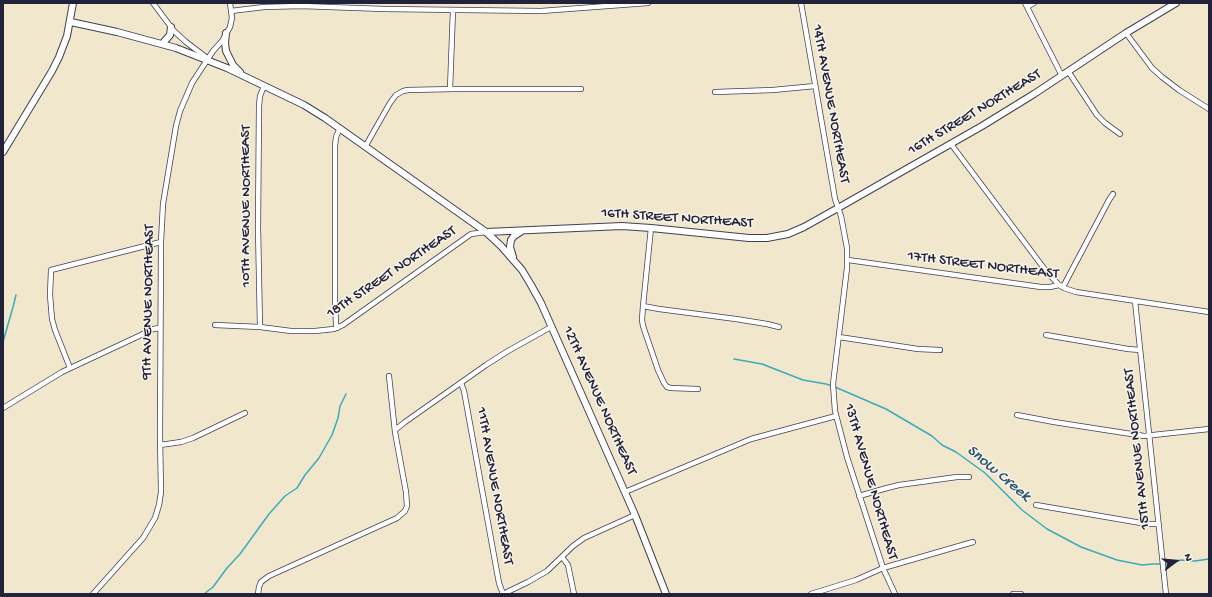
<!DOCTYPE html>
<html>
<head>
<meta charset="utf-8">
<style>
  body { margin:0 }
  #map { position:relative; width:1212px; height:597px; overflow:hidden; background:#f1e7cd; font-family:"Gochi Hand",sans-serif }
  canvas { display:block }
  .frame { position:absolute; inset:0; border:4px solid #22223b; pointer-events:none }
  .north { position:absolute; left:1156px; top:541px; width:40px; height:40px; -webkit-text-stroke:3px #f7f3e8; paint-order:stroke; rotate:74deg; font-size:11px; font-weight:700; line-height:16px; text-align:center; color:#22223b }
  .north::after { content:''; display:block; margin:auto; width:14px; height:18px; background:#22223b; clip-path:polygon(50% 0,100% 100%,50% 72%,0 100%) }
</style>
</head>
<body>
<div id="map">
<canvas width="1212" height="597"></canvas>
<div class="frame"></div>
<div class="north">N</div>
</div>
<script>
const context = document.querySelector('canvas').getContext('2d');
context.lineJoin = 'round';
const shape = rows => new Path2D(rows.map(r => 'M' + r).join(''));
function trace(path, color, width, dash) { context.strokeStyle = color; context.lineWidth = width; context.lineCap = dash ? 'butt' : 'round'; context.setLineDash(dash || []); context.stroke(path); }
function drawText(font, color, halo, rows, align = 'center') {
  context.font = font + ' "Gochi Hand",sans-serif'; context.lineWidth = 3; context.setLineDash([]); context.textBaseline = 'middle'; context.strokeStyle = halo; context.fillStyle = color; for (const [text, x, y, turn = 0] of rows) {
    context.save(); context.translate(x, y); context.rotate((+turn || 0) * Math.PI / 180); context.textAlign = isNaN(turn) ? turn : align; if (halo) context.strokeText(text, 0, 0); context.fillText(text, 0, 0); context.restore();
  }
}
const stream = shape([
  [3,342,13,307,16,295],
  [734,359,762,364,803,380,826,384,832,386],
  [835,387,886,409,932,436,942,445,956,452,985,473,1022,510,1047,529,1081,547,1117,560,1142,565,1153,564,1168,564,1181,560,1195,561,1209,559],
  [204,594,213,587,227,568,240,554,269,514,285,496,297,488,305,475,319,458,332,435,338,418,340,406,346,394]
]);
const street = shape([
  [153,3,174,31,186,42,207,58],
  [801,3,835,199,841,216,847,248,847,268,833,384,835,411,847,457,883,568,895,594],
  [1025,3,1062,76],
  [1027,7,1034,3],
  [231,11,264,7,301,6,384,9,541,11,648,3],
  [1126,33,1152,68,1162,77,1179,90,1209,109],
  [1068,71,1097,115,1105,123,1120,134],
  [450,89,453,10],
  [715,92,773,90,815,86],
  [951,144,1046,271,1059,285,1062,286,1064,285,1109,200,1113,194],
  [365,147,390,103,396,95,403,91,408,90,455,89,581,89],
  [651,228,643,306,642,320,643,326,658,370,664,383,667,387,671,388,698,389],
  [848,260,1041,287,1050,287,1059,285,1064,288,1076,292,1209,312],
  [1135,301,1166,594],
  [643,306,659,309,736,319,767,324,779,327],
  [215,325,260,327,291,331,315,331,334,329,343,325,471,234,486,232],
  [260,327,258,228,259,106,260,96,264,86],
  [337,328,336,324,335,302,335,146,336,137,340,128],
  [1046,335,1128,349,1140,350],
  [839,337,918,349,940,350],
  [70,368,55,330,52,319,50,295,51,270,161,242],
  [461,383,464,391,499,583,503,594],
  [3,408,62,372,141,335,153,329,160,328],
  [1017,415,1054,422,1144,436,1209,429],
  [395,430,405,422,486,365,508,351,551,327],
  [160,445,181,442,193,438,245,413],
  [625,492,751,439,836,416],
  [859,496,887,488,899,485,957,477,969,477],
  [1036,505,1147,524,1158,524],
  [562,557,568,565,574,594],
  [93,594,143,538,155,518,159,505,161,492,160,436,161,242,163,204,176,126,180,111,192,83,213,51,222,41,230,27,232,18,230,3],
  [258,594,259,587,261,582,269,576,397,518,405,511,407,506,406,492,395,432,389,376],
  [503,594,528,582,547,571,573,546,584,538,635,515],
  [811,594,856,580,883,568,973,542],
  [1013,594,1021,594]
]);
const secondary = shape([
  [71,22,117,32,176,48,227,68,304,105,325,118,486,232,501,246,522,270,531,285,541,303,635,515,666,594],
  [226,33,225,43,226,51,233,65,240,72],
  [162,44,170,35,171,27],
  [3,152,52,71,59,57,67,36,73,3],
  [486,232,622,226,651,228,749,238,767,238,788,234,804,227,838,208,982,126,1034,94,1126,33,1176,3],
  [513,257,510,247,511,240,514,236,522,231]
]);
const streetNames = [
  ["14TH AVENUE NORTHEAST",830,104,80],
  ["16TH STREET NORTHEAST",975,113,-31],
  ["10TH AVENUE NORTHEAST",247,206,-90],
  ["16TH STREET NORTHEAST",677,219,4],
  ["17TH STREET NORTHEAST",983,266,7],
  ["18TH STREET NORTHEAST",392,273,-34],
  ["9TH AVENUE NORTHEAST",149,302,-89],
  ["12TH AVENUE NORTHEAST",599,401,66],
  ["15TH AVENUE NORTHEAST",1138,449,-96],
  ["13TH AVENUE NORTHEAST",870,482,74],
  ["11TH AVENUE NORTHEAST",494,486,80]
];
const waterNames = [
  ["Snow Creek",998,474,40]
];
trace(stream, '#3caabb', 1.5);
trace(street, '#414051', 6);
trace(secondary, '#414051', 8);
trace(street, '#fff', 4.5);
trace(secondary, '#fff', 6);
drawText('15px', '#22223b', '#f7f3e8', streetNames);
drawText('italic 16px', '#2c586e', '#f7f3e8', waterNames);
</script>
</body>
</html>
